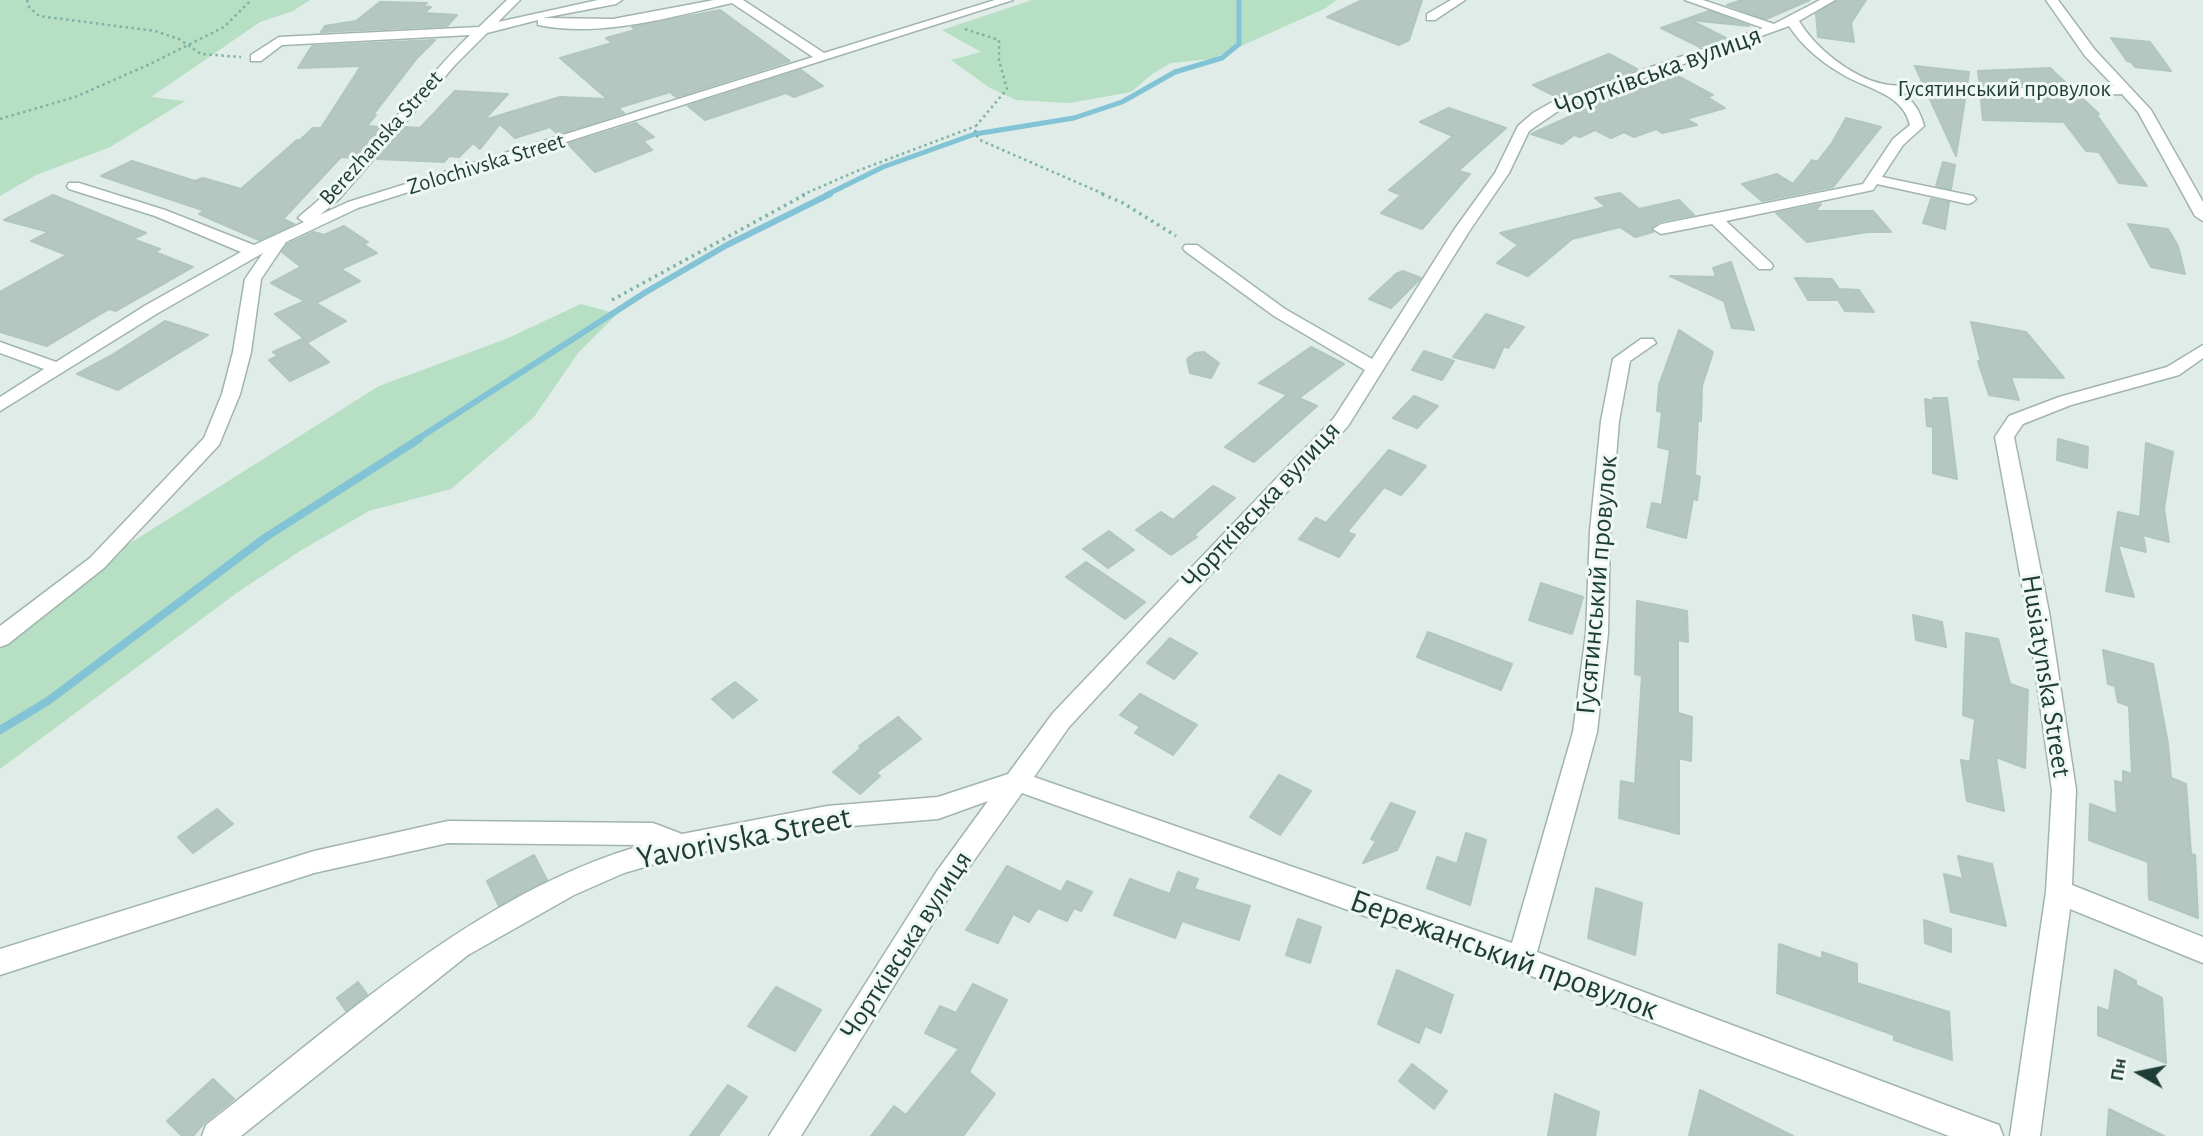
<!DOCTYPE html>
<html>
<head>
<meta charset="utf-8">
<style>
  body { margin:0 }
  #map { position:relative; width:2203px; height:1136px; overflow:hidden; background:#dfece7; font-family:"Alegreya Sans",sans-serif }
  canvas { display:block }
  .north { position:absolute; left:2105px; top:1038px; width:70px; height:70px; -webkit-text-stroke:5px #f0f8f5; paint-order:stroke; rotate:279deg; font-size:19px; font-weight:700; line-height:28px; text-align:center; color:#1f3d37 }
  .north::after { content:''; display:block; margin:auto; width:24px; height:32px; background:#1f3d37; clip-path:polygon(50% 0,100% 100%,50% 72%,0 100%) }
</style>
</head>
<body>
<div id="map">
<canvas width="2203" height="1136"></canvas>
<div class="north">Пн</div>
</div>
<script>
const context = document.querySelector('canvas').getContext('2d');
context.lineJoin = 'round';
function fill(path, color) {
  context.fillStyle = color;
  context.fill(path, 'evenodd');
}
function trace(path, color, width, dash) {
  context.strokeStyle = color;
  context.lineWidth = width;
  context.lineCap = dash ? 'butt' : 'round';
  context.setLineDash(dash || []);
  context.stroke(path);
}
function drawText(font, color, halo, rows, align = 'center') {
  context.font = font + ' "Alegreya Sans",sans-serif';
  context.lineWidth = 6;
  context.setLineDash([]);
  context.textBaseline = 'middle';
  context.strokeStyle = halo;
  context.fillStyle = color;
  for (const [text, x, y, turn = 0] of rows) {
    context.save();
    context.translate(x, y);
    context.rotate((+turn || 0) * Math.PI / 180);
    context.textAlign = isNaN(turn) ? turn : align;
    if (halo) context.strokeText(text, 0, 0);
    context.fillText(text, 0, 0);
    context.restore();
  }
}
fill(new Path2D(`
  M0,0H310L293,11L260,22L151,97L185,101L110,147L36,175L0,196Z
  M1032,0H1336L1326,8L1212,59L1171,63L1155,72L1131,92L1070,103L1016,100L990,88L951,60L981,52L942,30Z
  M581,304L617,314L578,353L534,417L451,489L369,511L300,551L238,592L0,769V641L116,552L379,386L506,339Z`), '#b6dfc4');
trace(new Path2D(`
  M826,195L883,167L975,134L1074,118L1122,102L1175,72L1222,58L1239,44V0`), '#82c3d6', 5);
trace(new Path2D(`
  M416,440L646,292L727,245L830,194`), '#82c3d6', 6);
trace(new Path2D(`
  M0,730L48,701L266,537L419,439`), '#82c3d6', 8);
const building = new Path2D(`
  M1362,0H1422L1409,40L1399,45L1327,17Z
  M1742,0H1810L1766,19L1727,5Z
  M1837,0H1866L1851,23L1854,42L1818,37L1816,14Z
  M380,2L427,3L422,6L431,7L424,13L457,15L447,26L321,32L325,26L356,21Z
  M720,10L790,61L676,97L670,92L618,108L560,58L612,43L606,38L635,30L632,27Z
  M1709,11L1749,26L1690,20L1726,38L1700,47L1661,28Z
  M2111,38L2150,42L2171,71L2135,67L2131,62L2127,61Z
  M435,40L417,58L373,115H376L367,126L384,127L365,149L357,158L341,157L283,219L294,224L259,240L199,214L205,211L101,176L132,161L195,181L203,178L241,189L297,140H300L313,128H321L361,66L298,68L312,46Z
  M1609,54L1637,69L1557,97L1533,85Z
  M1915,66L1969,72L1967,86L1923,84Z
  M2050,68L2068,85L1980,86L1978,71Z
  M801,70L823,86L794,97L786,93L705,120L688,106Z
  M1672,73L1713,95L1707,97L1725,108L1686,119L1697,125L1662,133L1656,129L1634,137L1624,132L1611,138L1595,130L1580,137L1574,135L1562,144L1531,134L1582,111L1573,106Z
  M455,91L508,94L484,120L560,97L607,99L624,113L558,134L550,127L515,138L500,124L480,149L473,143L459,157L449,156L444,162L377,159L405,127L420,128Z
  M1929,97L1965,99L1956,156Z
  M2082,98L2099,114H2096L2147,186L2119,183L2099,152L2086,151L2064,122L1983,120L1981,100Z
  M1449,108L1506,128L1458,171L1470,174L1422,229L1381,213L1401,195L1389,190L1453,136L1420,122Z
  M1846,118L1881,127L1833,187L1762,201L1742,184L1777,174L1793,184L1812,160L1817,162L1832,143Z
  M636,123L654,137L643,141L652,150L595,172L568,144Z
  M1943,162L1955,165L1951,189L1936,186Z
  M1620,193L1639,209L1679,200L1694,215L1660,221L1651,228L1653,232L1635,237L1620,227L1572,239L1528,276L1497,263L1518,245L1500,233L1606,207L1595,198Z
  M53,195L146,233L133,239L160,249L155,252L193,267L116,311L109,309L47,346L0,332V292L67,255L31,241L49,232L4,220Z
  M1931,199L1949,202L1945,229L1923,223Z
  M1821,204L1815,211H1873L1891,232H1867L1807,242L1776,213Z
  M2128,224L2168,229L2178,246L2185,274L2151,267Z
  M344,226L368,242L363,244L377,253L341,269L360,281L316,303L346,321L308,342L275,314L305,301L271,283L301,267L282,252L288,244L314,232L324,235Z
  M1731,262L1754,330L1732,328L1724,301L1670,276L1716,277L1713,268Z
  M1403,271L1421,278L1391,308L1369,299L1396,274Z
  M1795,278L1832,279L1839,289L1859,290L1874,312L1845,311L1838,300H1808Z
  M1486,314L1524,327L1508,348L1504,346L1494,368L1453,357Z
  M165,321L208,335L118,390L77,374L112,355Z
  M1971,322L2026,332L2064,378L2011,377L2019,400L1989,395L1978,361L1981,362Z
  M1679,330L1713,352L1702,386L1701,421L1698,420L1695,475L1700,477L1697,500L1693,499L1686,538L1647,527L1652,503L1662,505L1670,450L1658,447L1662,412L1657,411L1659,385Z
  M302,339L329,362L290,381L269,360L278,356L273,352Z
  M1311,347L1344,364L1299,398L1317,406L1254,462L1225,447L1287,395L1259,383Z
  M1424,351L1454,361L1442,380L1412,370Z
  M1204,352L1219,363L1211,378L1190,373L1187,359L1195,353Z
  M1414,396L1438,406L1417,428L1393,418Z
  M1933,398H1947L1957,479L1933,473V427L1927,426L1925,399L1933,401Z
  M2058,439L2088,447L2087,468L2057,460Z
  M2146,443L2173,452L2164,509L2169,542L2143,535L2146,552L2118,545L2134,597L2106,591L2118,512L2140,517Z
  M1389,450L1426,466L1401,495L1384,487L1347,532L1355,535L1339,557L1299,539L1316,518L1326,523Z
  M1213,486L1235,498L1194,535L1197,537L1171,555L1136,530L1161,512L1173,520Z
  M1109,531L1134,550L1108,568L1083,549Z
  M1086,562L1145,602L1125,619L1066,577Z
  M1541,583L1583,597L1572,634L1529,620Z
  M1637,601L1687,611L1688,642L1678,640V713L1692,717L1691,761L1679,758V834L1619,818L1621,781L1635,784L1642,676L1635,674Z
  M1913,615L1942,622L1946,647L1916,640Z
  M1428,632L1512,664L1501,690L1417,657Z
  M1966,633L1998,639L2010,684L2028,690L2025,768L1996,757L2004,811L1967,801L1961,760L1970,762L1975,719L1963,715Z
  M1170,638L1197,653L1174,679L1147,663Z
  M2103,650L2153,664L2168,744L2171,778L2186,784L2191,854L2195,855L2198,918L2149,899L2148,862L2089,840L2090,804L2117,814L2115,781L2123,783V771L2132,774L2129,706L2118,702L2115,686L2108,684Z
  M735,682L757,700L733,718L712,699Z
  M1140,694L1197,725L1173,755L1135,733L1140,727L1120,715Z
  M898,717L921,739L876,773L880,776L860,794L833,772L861,748L859,746Z
  M1279,775L1311,791L1280,835L1250,817Z
  M1391,803L1415,812L1397,850L1363,863L1376,841L1371,839Z
  M217,809L233,824L193,853L178,837Z
  M1466,833L1486,840L1470,905L1427,888L1437,857L1457,864Z
  M534,855L547,880L499,906L487,881Z
  M1958,856L1992,864L2006,926L1951,912L1944,874L1963,879Z
  M1007,866L1061,892L1067,881L1092,892L1081,911L1074,908L1067,921L1038,908L1029,922L1013,914L998,943L966,930Z
  M1178,872L1198,879L1194,889L1250,906L1239,940L1182,921L1175,938L1114,915L1130,879L1170,894Z
  M1596,888L1642,903L1635,955L1588,938Z
  M1298,919L1321,927L1310,963L1286,955Z
  M1924,920L1951,929V952L1925,943Z
  M1779,944L1822,959V952L1857,964V983L1949,1012L1952,1060L1894,1040V1035L1777,993Z
  M1397,970L1453,995L1441,1033L1425,1026L1419,1043L1378,1024Z
  M2115,970L2136,981V985L2162,998L2166,1063L2098,1035V1007L2109,1011Z
  M358,982L367,994L346,1011L337,998Z
  M973,984L1007,1000L969,1072L995,1094L963,1136H871L894,1106L906,1115L959,1049L925,1033L940,1006L956,1013Z
  M776,987L821,1010L795,1051L748,1026Z
  M1412,1064L1447,1091L1434,1109L1399,1081Z
  M213,1079L234,1099L204,1123L193,1136H182L167,1121Z
  M728,1085L747,1097L718,1136H690Z
  M1700,1090L1793,1136H1689Z
  M1555,1094L1599,1112L1595,1136H1548Z
  M2109,1109L2164,1136H2107Z`);
fill(building, '#b4c7c0');
trace(building, '#b1c6bf', 2);
const minor = new Path2D(`
  M507,0H520L498,22L598,0H622L616,4L543,18L613,19L714,0H743L824,53L995,0H1013L358,208L286,242L261,279L251,352L240,394L219,445L104,568L8,644L0,647V626L90,558L204,438L222,394L233,352L245,279L263,253L158,313L0,411V397L44,369L0,353V342L56,362L146,305L241,252L155,216L69,189L67,186L69,183H79L165,210L254,245L304,222L298,218L301,215C365,164 411,92 470,35L282,45L261,61H251V55L279,37L479,27ZM732,3L813,57L348,202L320,215L340,198L455,65L487,33L538,20V25C600,38 671,17 732,3Z
  M1451,0H1465L1435,20H1427V14Z
  M1685,0H1703L1774,24L1820,0H1835L1799,21C1815,48 1851,77 1883,84C1898,87 1916,86 1931,87C1993,90 2053,88 2114,86L2085,56L2046,0H2058L2095,50L2151,110L2203,202V221L2195,216L2138,112L2122,94L1992,98L1901,93C1914,101 1920,111 1924,126L1903,145L1882,177L1973,196L1976,199L1973,202L1968,204L1877,184L1873,190L1868,191L1726,221L1771,263L1773,266L1771,269H1759L1712,224L1661,234L1653,229L1661,224L1863,184L1893,139L1910,125C1903,93 1866,89 1842,74C1821,62 1802,46 1789,26L1564,107L1529,131L1509,173L1470,230L1348,426L1069,727L1034,777L1512,943L1573,732L1586,633L1590,531L1601,421L1613,359L1641,339H1653L1656,343L1630,361L1619,421L1610,531L1608,633L1597,732L1537,952L1988,1121L1999,1125L2003,1136H1949L1521,972L1022,793L955,887L801,1136H769L937,871L988,801L938,819L827,828L682,856L624,873L574,895L468,955L241,1136H202L206,1125C339,1022 478,892 643,845L448,843L314,873L0,975V949L314,851L448,821L653,823L682,834L827,806L938,797L1008,774L1053,713L1334,418L1365,370L1274,316L1185,251L1183,248L1185,245H1197L1285,309L1372,359L1454,230L1495,173L1518,126L1533,113L1554,101L1763,28Z
  M2203,345V358L2179,375L2071,405L2023,424L2014,437L2049,612L2076,790L2072,885L2203,937V963L2070,909L2040,1136H2010L2046,892L2052,790L2027,612L1995,437L2009,416L2059,397L2167,367Z`);
trace(minor, '#a2b4af', 3);
trace(new Path2D(`
  M27,0L29,7L39,16L155,31L179,39L201,54L241,57
  M965,29L999,40V60L1007,89L976,126L975,134L982,141L1106,195
  M0,119L75,97L148,65L224,27L251,0
  M802,195L857,171L976,126`), '#7db2a5', 2.5, [2.5, 3.5]);
trace(new Path2D(`
  M1102,194L1123,203L1176,236
  M612,300L806,194`), '#7db2a5', 3.5, [2.5, 4.5]);
fill(minor, '#fff');
drawText('23px', '#1f3d37', '#f0f8f5', [
  ["Гусятинський провулок",2004,89],
  ["Berezhanska Street",381,138,-48],
  ["Zolochivska Street",486,164,-17]
]);
drawText('28px', '#1f3d37', '#f0f8f5', [
  ["Чортківська вулиця",1658,71,-20],
  ["Чортківська вулиця",1261,505,-47],
  ["Гусятинський провулок",1597,585,-85],
  ["Husiatynska Street",2046,676,81],
  ["Чортківська вулиця",906,945,-57]
]);
drawText('33px', '#1f3d37', '#f0f8f5', [
  ["Yavorivska Street",744,838,-11],
  ["Бережанський провулок",1504,955,20]
]);
</script>
</body>
</html>
